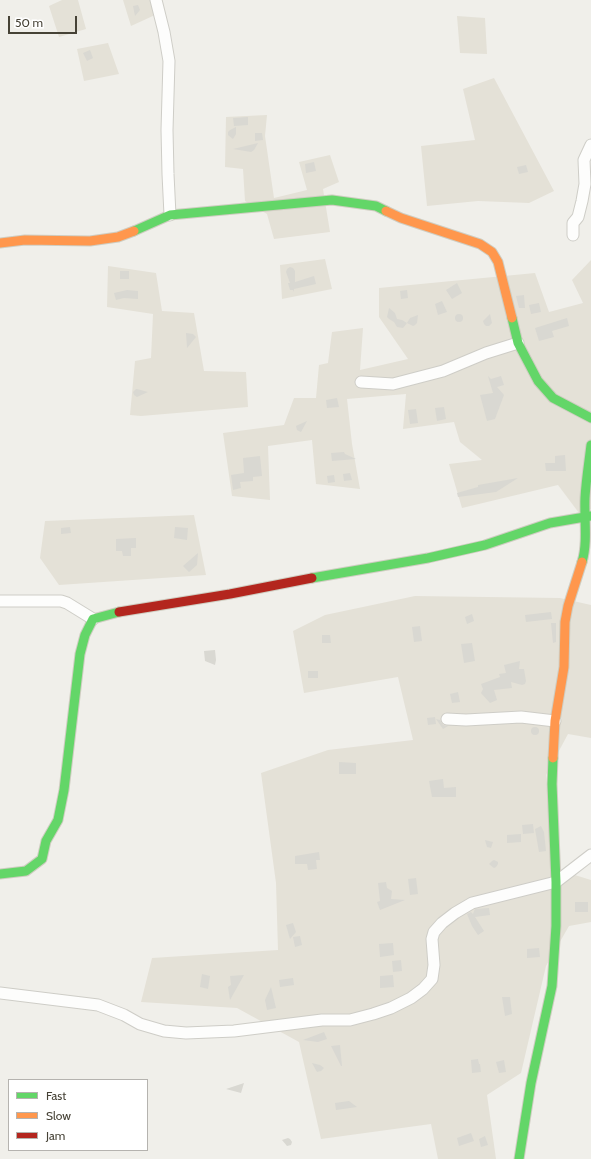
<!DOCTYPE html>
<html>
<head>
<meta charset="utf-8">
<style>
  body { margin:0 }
  #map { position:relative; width:591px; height:1159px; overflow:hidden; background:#f0efea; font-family:Cabin,sans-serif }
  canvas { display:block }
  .legend { position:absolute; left:8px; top:1079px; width:140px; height:72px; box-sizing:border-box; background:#fff; border:1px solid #b5b3af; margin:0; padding:5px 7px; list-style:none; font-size:12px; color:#464236 }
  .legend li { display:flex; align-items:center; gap:8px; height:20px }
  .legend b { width:20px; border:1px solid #b5b3af }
  .scale { position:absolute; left:8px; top:16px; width:69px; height:18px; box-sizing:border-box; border:2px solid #464236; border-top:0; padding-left:5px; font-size:12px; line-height:14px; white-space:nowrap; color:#464236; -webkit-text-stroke:3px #fff; paint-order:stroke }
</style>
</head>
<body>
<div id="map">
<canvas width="591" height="1159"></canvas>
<ul class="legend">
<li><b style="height:5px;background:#63d668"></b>Fast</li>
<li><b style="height:5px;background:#ff974d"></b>Slow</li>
<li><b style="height:5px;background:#b3261e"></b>Jam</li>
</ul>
<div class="scale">50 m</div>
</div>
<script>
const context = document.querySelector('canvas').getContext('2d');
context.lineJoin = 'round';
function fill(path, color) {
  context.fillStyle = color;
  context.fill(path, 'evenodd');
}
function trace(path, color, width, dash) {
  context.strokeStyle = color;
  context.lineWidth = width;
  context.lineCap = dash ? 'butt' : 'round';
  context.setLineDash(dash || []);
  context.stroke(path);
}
fill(new Path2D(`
  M62,0H78L86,29L59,37L49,6Z
  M123,0H151L155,15L131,26Z
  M457,16L485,18L487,54L460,53Z
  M108,43L119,74L84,81L77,49Z
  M494,78L554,191L529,203L478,201L427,206L421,146L475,140L463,89Z
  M267,115L265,136L274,198L307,190L299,162L330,155L339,182L323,189L330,232L274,239L267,214L245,201L243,169L225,167L226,117Z
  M325,259L332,289L282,299L280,265Z
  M591,260V509L579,513L558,485L462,508L449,464L482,460L460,442L454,422L403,429L406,394L347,399L352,444L360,489L316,484L312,440L268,446L270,500L232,496L223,433L284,425L294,398H316L319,365L328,363L332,332L363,328L360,370L408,359L379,317V288L535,273L549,312L583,303L572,280Z
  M108,266L156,273L162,311L194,313L204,371L246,372L248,407L141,416L130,415L135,361L151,358L153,314L107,307Z
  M194,515L206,575L59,585L40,558L45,521Z
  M415,596L560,598L591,605V738L568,734L546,775L552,868L591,880V922L569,926L546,966L521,1073L487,1095L496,1159H438L431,1124L321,1139L299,1042L237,1008L141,1002L152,958L278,950L276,883L261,773L328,750L413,740L398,677L304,693L293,631L325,615Z`), '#e4e1d7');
fill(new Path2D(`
  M138,5L140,10L135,16L133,6Z
  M90,50L93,58L87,61L83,53Z
  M248,117V125L234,126L233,118Z
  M236,127V134L233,139L228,135V132L230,130Z
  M255,133H262L263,140L255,141Z
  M258,143L254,150L251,152L233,149Z
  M314,162L316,171L306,173L305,164Z
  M526,165L528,172L519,174L517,167Z
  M290,267L293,268L295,271V282L314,276L316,284L294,289V292L293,290H290L288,283H290L286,272L287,269Z
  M120,271H129V279H120Z
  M457,283L462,293L452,299L446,290Z
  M127,290L138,291V299L124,298L116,300L114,293Z
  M407,290L408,298L401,299L400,291Z
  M524,295L525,308H519L516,296Z
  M442,301L447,312L438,315L435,304Z
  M539,303L541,312L531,314L529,305Z
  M389,308L395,313L397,319L402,320L407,323L403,328L397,327L394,322L389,319L387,317Z
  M455 318a4 4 0 1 1 8 0a4 4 0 1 1-8 0Z
  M490,314L492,323L489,326H486L484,324L483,321Z
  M418,315L417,323L415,325L413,326L407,323L410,318Z
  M567,318L569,326L552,331L554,337L539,341L535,328Z
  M186,333L193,334L196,337L187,348Z
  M488,376L491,379L501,376L504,385L497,387L504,395L495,419L487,421L480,395L493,393Z
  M136,389H137L148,392L137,397L134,395L133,392Z
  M337,398L339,407L327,408L326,400Z
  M444,407L446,419L437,421L435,408Z
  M416,409L418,423L410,424L408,410Z
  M307,421L301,432L297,430L296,426L298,425Z
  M344,452L345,454L356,459L332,461L331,453Z
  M565,455L566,471H546L545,463H555V456Z
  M260,456L262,476L253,477V481L240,482L241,488L233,490L231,475L244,473L243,458Z
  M350,473L352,480L344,481L343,474Z
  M334,475L335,482L328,483L327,476Z
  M518,478L496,492L458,497L457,493L478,487V485Z
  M70,527L71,533L61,534V528Z
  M175,527L188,528L187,540L174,538Z
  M136,538V548H131V556H123L122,551H116V539Z
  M198,553L197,565L189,572L183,566Z
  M551,612L552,619L526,622L525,615Z
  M472,614L474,621L467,624L465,617Z
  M551,623H556V642L553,643Z
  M420,626L422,641L414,642L412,627Z
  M322,635H330L331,643H322Z
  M472,643L475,661L464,663L461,644Z
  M215,650L216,660L215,665L205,661L204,651Z
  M520,661L519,669H524L526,681L525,684L522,685L511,682L512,688L494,690L497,700L490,703L481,693L483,689L481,684L500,677L499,674L506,673L504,665Z
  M308,671H318V678H308Z
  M458,692L460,702L452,703L450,694Z
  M435,717L436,724L428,725L427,718Z
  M436,719L440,720L443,725L448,726L443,729Z
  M531 731a4 4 0 1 1 8 0a4 4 0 1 1-8 0Z
  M339,762L356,763V774H339Z
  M443,779L444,788L456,787V797H432L429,781Z
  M533,824L534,833L523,834L522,825Z
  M541,826L544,832L546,851L539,852L535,829Z
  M521,834V842L507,843V835Z
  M485,840L493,842L491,848L487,847Z
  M319,852L320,860H316L317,869L308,870L307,864H295V856Z
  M494,860L498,862V864L496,867L494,868L489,864L492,861Z
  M416,878L418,894L410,895L408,879Z
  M386,882L387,888L392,891L391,899L405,900L380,910L377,902L380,901L378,883Z
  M575,902H588V912H575Z
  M489,908L490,915L475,917L484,931L478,935L472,926L467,914L471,912L473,914L474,911L475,909Z
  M293,923L296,932L290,939L286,925Z
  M300,936L302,945L295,947L293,937Z
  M393,943L394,955L380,957L379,944Z
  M539,948L540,957L527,958V949Z
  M401,960L402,971L393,972L392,961Z
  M202,974L210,976L208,989L200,987Z
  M244,975L230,1000L228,987L231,985L230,976Z
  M393,975L394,987L380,988V976Z
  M293,978L294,985L280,987L279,980Z
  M271,987L276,1008L267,1010L265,1000Z
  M502,997H510L512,1014L505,1016Z
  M324,1032L327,1039L318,1042L303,1040Z
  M340,1045L342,1066H341L331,1046Z
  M478,1059L479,1064H480L481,1072L472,1073L471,1060Z
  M504,1060L506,1072L499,1073L496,1062Z
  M312,1063L320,1065L324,1068L321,1071L317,1072Z
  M244,1083L241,1093L226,1089Z
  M349,1101L357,1107L336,1110L335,1103Z
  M471,1133L474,1141L459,1146L457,1138Z
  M485,1136L488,1145L481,1147L479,1139Z
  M288,1138L290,1139L292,1142L291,1145L287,1146L282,1140Z`), '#d9d8d2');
const street = new Path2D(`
  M156,0L164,32L169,61L167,130L168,174L170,215
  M573,235V223L578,217L582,201L585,184L584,160L591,145
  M361,382L393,384L443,371L486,353L518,343
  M0,601H61L67,603L93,619
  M447,719L466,720L521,717L555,721
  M0,993L98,1005L124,1015L140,1024L164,1031L186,1033L234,1031L322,1020H350L373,1014L391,1008L411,998L423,989L432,979L434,965L432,939L434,932L442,923L455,913L472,903L556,882L591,855`);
const fast = new Path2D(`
  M134,231L170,215L332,200L376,206L386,211
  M512,318L518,343L538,381L553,398L591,418
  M582,562C588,542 584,519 585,498C586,480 589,462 591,445
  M312,578L428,558L485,545L550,523L591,516
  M0,874L26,871L42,859L46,841L58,820L64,790L80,654L85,635L93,619L119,612
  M519,1159L531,1083L552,986L556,926V882L552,784L553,758`);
const slow = new Path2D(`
  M386,211L401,218L480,244L492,252L498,262L512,318
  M0,243L25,240L90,241L118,237L134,231
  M553,758L555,721L564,667L565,622L568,606L582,562`);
const jam = new Path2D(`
  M119,612L230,594L312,578`);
trace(street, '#cecdc7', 13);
trace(fast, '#cfcdc1', 11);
trace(slow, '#cfcdc1', 11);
trace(jam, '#cfcdc1', 11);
trace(street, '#fdfdfc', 11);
trace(fast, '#63d668', 9);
trace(slow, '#ff974d', 9);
trace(jam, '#b3261e', 9);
</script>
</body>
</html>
